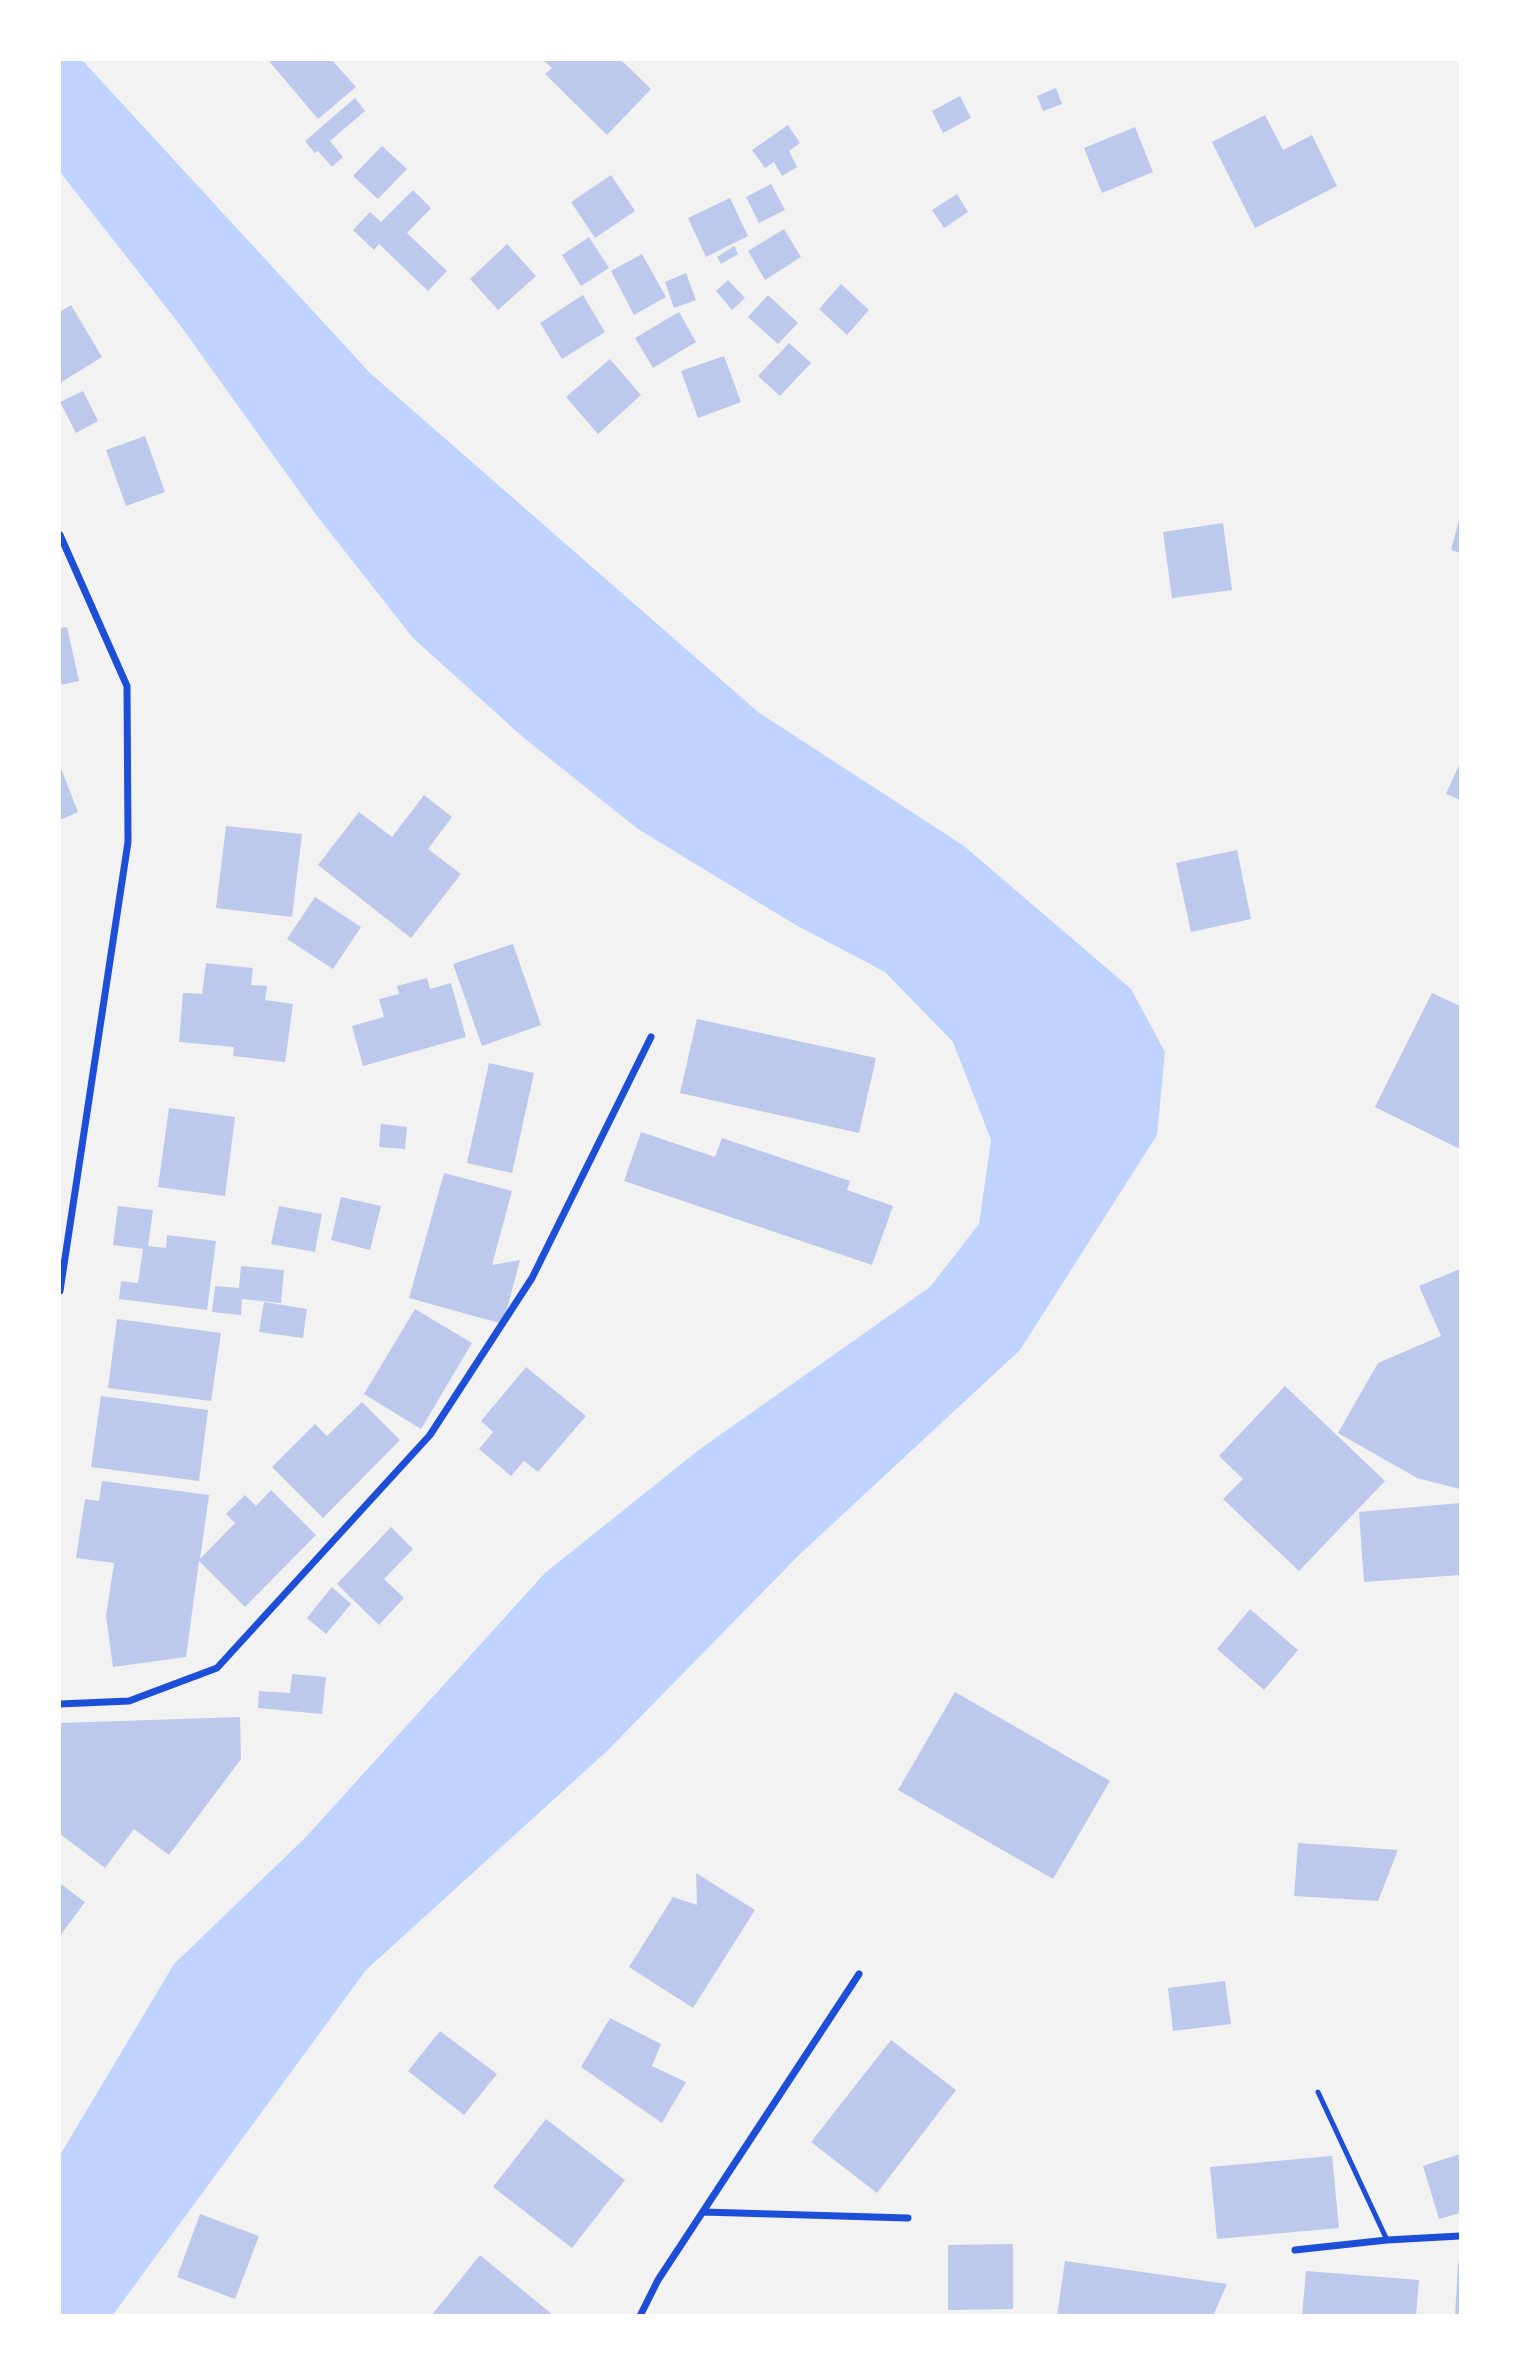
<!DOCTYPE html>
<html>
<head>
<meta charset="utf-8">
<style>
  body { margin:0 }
  #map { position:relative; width:1520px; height:2375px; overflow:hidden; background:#f2f2f2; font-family:"IBM Plex Sans",sans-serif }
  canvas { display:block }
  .frame { position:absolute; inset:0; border:61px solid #fff; pointer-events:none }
</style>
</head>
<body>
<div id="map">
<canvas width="1520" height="2375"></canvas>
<div class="frame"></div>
</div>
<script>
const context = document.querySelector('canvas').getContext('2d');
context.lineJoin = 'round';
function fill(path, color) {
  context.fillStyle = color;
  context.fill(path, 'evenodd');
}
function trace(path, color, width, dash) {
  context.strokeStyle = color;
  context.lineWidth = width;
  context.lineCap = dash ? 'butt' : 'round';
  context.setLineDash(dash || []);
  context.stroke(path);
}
fill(new Path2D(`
  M60,60H82L370,373L758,712L964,846L1131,989L1165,1052L1157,1135L1020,1350L799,1555L607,1751L366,1970L112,2316L60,2315V2155L174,1964L305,1838L545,1573L700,1449L930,1287L979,1224L991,1140L953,1042L885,972L794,924L638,829L524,738L413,638L314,512L180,325L60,172Z`), '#bfd3fe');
fill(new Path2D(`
  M268,60H332L356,87L318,119Z
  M543,60H621L651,89L607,135L545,74L552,68Z
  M1056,88L1062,104L1043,111L1037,96Z
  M960,96L971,118L943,133L932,111Z
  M355,98L365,111L330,141L343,157L332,167L318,151L315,153L305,141Z
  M1265,115L1283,150L1312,135L1337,186L1255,228L1212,142Z
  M788,125L800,143L789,151L797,167L782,176L774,162L765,168L752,150Z
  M1135,127L1153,172L1102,193L1084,148Z
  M382,146L407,169L378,199L353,176Z
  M611,175L635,211L595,238L571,202Z
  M771,184L785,210L759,223L746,197Z
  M413,190L431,208L407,233L447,271L428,291L379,244L374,250L353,230L370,212L381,222Z
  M957,194L968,212L944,228L932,210Z
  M730,198L748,236L706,257L688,218Z
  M784,229L801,257L765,280L748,251Z
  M589,237L609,268L581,286L562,255Z
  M507,244L536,276L498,310L470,279Z
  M734,246L738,254L721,264L717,257Z
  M642,254L666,297L634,315L611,271Z
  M686,273L696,300L674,308L665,282Z
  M728,280L745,298L732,310L716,291Z
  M841,284L869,310L847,335L819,309Z
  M583,295L605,332L562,359L540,323Z
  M768,295L798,323L778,344L748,317Z
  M71,305L102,357L60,383V312Z
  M679,312L696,342L653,368L635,338Z
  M789,343L811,363L780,396L758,376Z
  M724,356L741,402L698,418L681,371Z
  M610,359L641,395L598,434L566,397Z
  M83,391L98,421L76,433L60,402Z
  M145,436L165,492L126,506L106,450Z
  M1460,516V553L1451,550Z
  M1223,523L1232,590L1172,598L1163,532Z
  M67,627L79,681L60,685V628Z
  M1460,763V800L1446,794Z
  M60,766L78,812L60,820Z
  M424,795L452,817L428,849L461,874L411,938L318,865L359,812L392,837Z
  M226,826L302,834L292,917L216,908Z
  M1237,850L1251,919L1191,932L1176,863Z
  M315,897L361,927L333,969L287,939Z
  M513,944L541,1025L482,1046L453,964Z
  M206,963L253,968L251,985L267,986L265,1000L293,1004L285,1062L233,1056L234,1047L179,1042L183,993L202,994Z
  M427,978L430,989L451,983L466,1037L363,1066L352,1026L384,1017L379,999L399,994L397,986Z
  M1432,993L1460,1006V1149L1375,1107Z
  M697,1019L876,1058L859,1133L680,1093Z
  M489,1063L534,1073L512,1173L467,1163Z
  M169,1108L235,1117L225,1196L158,1187Z
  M381,1124L407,1127L405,1149L379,1147Z
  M641,1132L715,1157L722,1138L850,1181L847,1190L893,1206L872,1265L624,1181Z
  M444,1173L512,1191L492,1265L520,1260L503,1324L409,1298Z
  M341,1197L381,1206L370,1250L331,1240Z
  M118,1206L153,1210L148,1246L166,1248L167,1235L216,1241L207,1310L119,1299L121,1281L138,1283L143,1249L113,1245Z
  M279,1206L322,1214L315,1252L271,1244Z
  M241,1266L284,1270L281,1303L242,1299L241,1315L212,1312L215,1286L239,1288Z
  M1460,1269V1489L1417,1478L1338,1433L1378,1363L1441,1336L1419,1286Z
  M264,1302L307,1309L303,1338L259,1332Z
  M415,1309L472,1343L421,1429L364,1394Z
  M117,1319L221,1333L211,1401L108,1388Z
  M526,1367L586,1416L538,1472L524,1461L511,1476L479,1449L493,1432L481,1421Z
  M1285,1386L1385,1481L1299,1571L1223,1499L1243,1479L1219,1456Z
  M101,1396L208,1410L199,1481L91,1467Z
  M362,1402L400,1440L323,1518L272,1467L315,1424L327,1436Z
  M102,1481L209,1495L200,1559L235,1523L226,1514L245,1495L256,1506L271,1490L316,1535L245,1607L199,1561L186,1657L113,1667L106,1616L114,1563L76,1558L85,1499L99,1501Z
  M1460,1503V1575L1364,1582L1359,1512Z
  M391,1527L413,1549L384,1579L404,1598L379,1625L337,1584Z
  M332,1587L351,1604L326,1634L307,1618Z
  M1250,1609L1298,1650L1264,1690L1217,1649Z
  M292,1674L326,1677L322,1714L258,1708L259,1691L290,1693Z
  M955,1692L1110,1781L1053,1879L898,1790Z
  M240,1717L241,1759L169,1855L134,1829L105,1868L60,1834V1723Z
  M1298,1843L1398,1850L1378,1901L1294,1896Z
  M696,1873L755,1910L693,2008L629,1967L673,1897L697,1905Z
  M61,1884L85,1902L60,1936V1887Z
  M1225,1981L1231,2024L1173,2031L1168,1988Z
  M610,2018L661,2044L652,2066L686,2082L662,2123L581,2067Z
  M440,2031L497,2074L464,2115L408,2071Z
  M891,2040L956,2090L877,2193L811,2142Z
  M546,2119L625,2180L572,2248L493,2187Z
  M1460,2154V2213L1439,2219L1423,2166Z
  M1332,2156L1339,2228L1217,2239L1210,2167Z
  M200,2214L259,2236L235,2299L177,2277Z
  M1013,2244V2309L948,2310V2245Z
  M480,2255L554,2316H431Z
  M1065,2261L1227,2284L1213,2316H1057Z
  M1458,2263H1460V2316H1455Z
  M1306,2271L1419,2280L1416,2316H1302Z`), '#bdc9ec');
trace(new Path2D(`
  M1318,2092L1387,2240`), '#1d4ed8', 5);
trace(new Path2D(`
  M60,535L127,686L128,842L60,1291
  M60,1704L129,1701L217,1668L430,1435L532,1278L651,1037
  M703,2212L908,2218
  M1295,2250L1387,2240L1460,2236
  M640,2316L658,2280L859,1974`), '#1d4ed8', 7);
</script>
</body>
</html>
